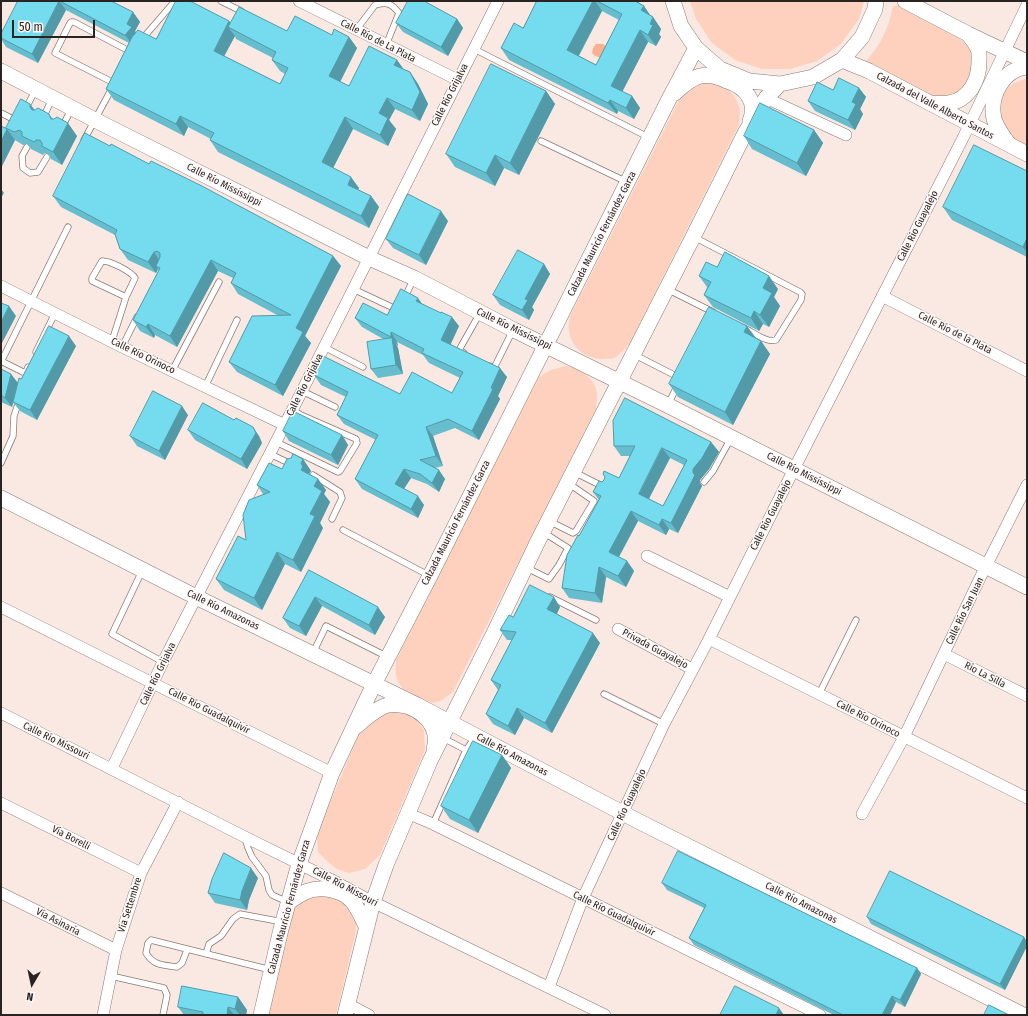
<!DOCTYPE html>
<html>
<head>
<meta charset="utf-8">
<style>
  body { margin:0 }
  #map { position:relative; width:1028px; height:1016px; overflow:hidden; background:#f9e9e2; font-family:"Fira Sans Condensed",sans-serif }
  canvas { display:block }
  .frame { position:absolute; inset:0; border:2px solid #292321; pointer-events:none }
  .north { position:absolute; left:12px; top:964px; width:40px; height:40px; -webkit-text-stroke:3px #fff8f6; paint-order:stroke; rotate:189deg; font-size:11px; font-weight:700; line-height:16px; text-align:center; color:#292321 }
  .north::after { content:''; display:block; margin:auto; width:14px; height:18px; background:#292321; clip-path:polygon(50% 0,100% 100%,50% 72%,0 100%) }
  .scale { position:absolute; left:12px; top:20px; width:83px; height:18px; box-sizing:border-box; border:2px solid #292321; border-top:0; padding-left:5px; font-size:12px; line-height:14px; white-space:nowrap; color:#292321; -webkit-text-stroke:3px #fff8f6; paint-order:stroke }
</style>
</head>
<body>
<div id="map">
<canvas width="1028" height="1016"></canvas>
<div class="frame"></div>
<div class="north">N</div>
<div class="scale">50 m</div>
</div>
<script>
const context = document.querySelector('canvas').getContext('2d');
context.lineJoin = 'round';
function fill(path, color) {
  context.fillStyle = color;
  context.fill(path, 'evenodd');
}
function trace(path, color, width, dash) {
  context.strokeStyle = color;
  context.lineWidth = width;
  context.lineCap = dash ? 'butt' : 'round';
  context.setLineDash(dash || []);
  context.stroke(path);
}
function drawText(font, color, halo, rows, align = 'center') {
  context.font = font + ' "Fira Sans Condensed",sans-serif';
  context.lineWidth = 3;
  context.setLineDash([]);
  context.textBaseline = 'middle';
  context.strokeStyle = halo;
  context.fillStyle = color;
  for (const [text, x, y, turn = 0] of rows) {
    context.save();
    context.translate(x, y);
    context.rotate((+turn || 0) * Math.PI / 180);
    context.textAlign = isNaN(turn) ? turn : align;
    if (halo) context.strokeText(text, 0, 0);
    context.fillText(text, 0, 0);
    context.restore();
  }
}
fill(new Path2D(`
  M690,1H864L859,19L841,44L817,61L790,69H762L735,60L712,43L696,19Z
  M899,5L959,38L969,47L976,59L969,91L934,99L869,64L866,61C882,43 888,29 893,6Z
  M1027,79V146L1010,137L997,110C1003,92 1007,83 1027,79Z
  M700,83H716L729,90L735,97L740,109L739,125L630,343C625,348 621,355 614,358C611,359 608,358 605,359C588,360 572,349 569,332C568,327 569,321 570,316L680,98L689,88Z
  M565,366C580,369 594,376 597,393C598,398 596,404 596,409L453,692C449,694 445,699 440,701C423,708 400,692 396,676C395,671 396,665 396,660L539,377L551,370Z
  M386,708L403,711L417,720L424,730L425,750L380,855L365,869L349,873L337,869L329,863L318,852L317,833L364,722Z
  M337,894L356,915V931L336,1015H268L294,908L306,895Z`), '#fed1be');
fill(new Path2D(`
  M596,44H603L609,48L602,58L595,56L592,53L593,48Z`), '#fcb090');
const lane = new Path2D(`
  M221,1L241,11
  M356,30L375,5C388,2 391,3 399,13L386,45
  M143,38L175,1
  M474,49L648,137
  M114,83L55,53L69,25L71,22H74L131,52
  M25,110L36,89
  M1,113L17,121
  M43,118L52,99
  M62,127L72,108
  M84,140L112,88
  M541,141L627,182
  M27,147L22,156L23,168L30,173L38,172L47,157
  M694,237L800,292L802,294L801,300L776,340C766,343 753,332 744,328
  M353,289L398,310
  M667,289L713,312
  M404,299L414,278
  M112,341L126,297L135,278C132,272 109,260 102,261L92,278V281L126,297
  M122,347L137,317
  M324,347L363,367
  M36,352L55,313
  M464,353L459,350L480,313
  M635,355L680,378
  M490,366L493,367L495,366L513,330
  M28,367L26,372H23L3,362L2,360L68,227
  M172,371L219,282
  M205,387L237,320
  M302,391L335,407
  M668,405L677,386
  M276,442L338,472L340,471L357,443L356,439L301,415L293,410
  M270,454L291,464
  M1,463L13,436L14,416L19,401
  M574,472L604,487
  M313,475L340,492L342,498L332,519
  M704,482L713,471L731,438
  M549,521L573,533L576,531L594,501L568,483
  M343,530L430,576
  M527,568L549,579L559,565L568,548L543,532
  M142,571L112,634L163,662
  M550,597L596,620
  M313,653L326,626L388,657
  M604,694L664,724
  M819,694L856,620
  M443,738L466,750
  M433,824L466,750L476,736
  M245,838L248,848L252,857L266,876L269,890L272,895L288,902
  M187,950L182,963L177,967C163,965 154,966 146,953L148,943L151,940L271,970
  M206,954L209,944L221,936L233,919L240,914L283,922
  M111,976L164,988L167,995L163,1015`);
const street = new Path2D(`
  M299,1L458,80
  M766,98L846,135
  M1,286L122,347L285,425
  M882,296L1027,371
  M647,556L730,597
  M1,607L332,773
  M618,629L692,669
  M709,639L1027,798
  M944,654L1027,696
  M1,713L245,837L336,882L373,902L605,1015
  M112,768L163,662L302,391L498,1
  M1,803L141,873
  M407,813L433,824L820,1015
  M862,814L904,737L980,578L1027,485
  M1,893L116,950
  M549,987L583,898L664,724L709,639L794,469L963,138L1027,5
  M348,1004L369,1015
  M103,1015L116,950L141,873L178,802`);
const secondary = new Path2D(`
  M673,1L681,26L696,48L720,69L749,81L780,84L813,77L842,60L862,37L875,9L876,1
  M905,1L968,34L1027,62
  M842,60L869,71L1027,154
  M1,71L95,120L369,258L414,278L514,330L667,405L1027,587
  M675,93C682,86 690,79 700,76C710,74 718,77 727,81C745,87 758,101 750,121
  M931,103C936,103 943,104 949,103C969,100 979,80 979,62C979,57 980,51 977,47C975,42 971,38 968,34
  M1008,143C1002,135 997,128 994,119C989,96 1003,69 1027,67
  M1,498L196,597L417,705L636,820L1023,1015
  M354,728C364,720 376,708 388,705C413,701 442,722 434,749
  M289,902C295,898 301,893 308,891C322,886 342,890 352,901C358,908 362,918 366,926
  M261,1015L281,929L299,864L332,773L374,684L430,576L668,101L696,48
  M345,1015L373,902L386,865L430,761L494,633L537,543L693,237L745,133L766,98L780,84`);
trace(lane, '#8a7b76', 7);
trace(street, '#8a7b76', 12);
trace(secondary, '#8a7b76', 16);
trace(lane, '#fff', 5.5);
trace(street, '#fff', 11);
trace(secondary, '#fff', 15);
fill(new Path2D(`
  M18,1H111L133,12L140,22L135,31L136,33L156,39L229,21L231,23L287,31L332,35L349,37L357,48L340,82L349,86L397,60L403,69L410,72L418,84L428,104L420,121L395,109L389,120L396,129L388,146L353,129L333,168L359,188L358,190L371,196L379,207L369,228L218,152L210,140L211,139L188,127L184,136L114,100L106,89L129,43L66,10L38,63L6,47L1,39V38ZM235,36L236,39L273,58L272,60L280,71L285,74L280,84L224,56Z
  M537,1H640L639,3L644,6L650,15L653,17L661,29L659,34L661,37L656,46L648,42L622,92L632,96L640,108L634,119L618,111L617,114L509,60L501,48L523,28ZM602,11L619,20L596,65L579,56Z
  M457,19L463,28L448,56L403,32L396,23Z
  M859,88L866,97L860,109L863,114L855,130L815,111L808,101L833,90Z
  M546,91L555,104L519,175L504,168L495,186L455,167L446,154Z
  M30,104L35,110L49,114L53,119L77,136L62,165L51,159L47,153H45L43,155L31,149L27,144L23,145L15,140L1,168V126L7,129L6,128Z
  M814,130L823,143L806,176L752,149L744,136Z
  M110,146L149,164L333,256L341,266L305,336L311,343L283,396L237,372L229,362L279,316L238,294L231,283L233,278L218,271L177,347L155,335L154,338L140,331L133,320L159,271L158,269L156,273L128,260L120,249L115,235L61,207L53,196Z
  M1027,171V257L952,220L943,207Z
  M448,221L426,265L393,248L386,239Z
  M544,264L550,274L532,307L534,310L529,320L500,305L493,295Z
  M717,267L778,289L774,297L780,306L769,327L763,324L759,331L713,307L704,295L707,287L699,276Z
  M422,304L459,326L450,345L507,377L498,396L500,399L479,440L455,428L433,436L443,466L435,468L445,479L439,492L427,484L411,478L404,489L424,505L418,518L362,489L355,479L376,440L344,424L337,415L346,397L321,385L314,375L400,394L452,393L460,378L429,363L423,355L397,342L398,346H397L398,348L403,374L378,378L371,369L385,340L362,327L355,318L387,315Z
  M761,341L770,354L733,425L678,397L669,384Z
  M76,346L37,420L20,411L13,402L12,407L1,402V369L18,383L21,379Z
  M188,415L165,460L137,446L130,436Z
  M188,430L259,436L262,443L247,469L195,440Z
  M283,431L342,435L348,445L338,465L289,441Z
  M711,442L719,452L709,469L700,480V483L702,486L678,533L669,529L666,535L638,521L619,557L627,561L634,571L626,587L606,577L602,603L569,598L562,588L579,536L599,500L593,492L602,482L604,480L619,478L630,456H621L614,446ZM670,458L684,465L663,506L649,499Z
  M303,459L311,471L309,474L318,479L326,490L324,494L330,502L320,523L323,528L301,572L285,564L262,610L224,590L216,579L246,540L263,494L257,485L282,469Z
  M309,570L385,617L375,635L322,606L306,636L290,628L283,618Z
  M560,607L557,614L600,643L552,733L524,718L515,735L493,724L486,714L498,690L491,680L512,640H507L500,630L513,617Z
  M502,755L511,768L478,833L450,819L441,806Z
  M258,878L249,900L247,910L215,903L208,893Z
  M662,883L917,968L921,974L905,1007L896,1002L890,1015H834L694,945L689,938L704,908L667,890Z
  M867,917L1024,937L1027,942V946L1005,990L871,924Z
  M238,997L247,1010L246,1015H184L178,1007Z`), '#65bdce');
fill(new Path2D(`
  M59,1L66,10L38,63L32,54Z
  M593,1H595L602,11L575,62L567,50Z
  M644,6L652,18L641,10Z
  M133,12L140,22L135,31L139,37L132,44L125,35L127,24Z
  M653,17L661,29L659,34L661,37L656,46L648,35L650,24Z
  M457,19L463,28L448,56L441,47Z
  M229,21L237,32L228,27L235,36L221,62L214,51Z
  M640,30L648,42L619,98L611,86Z
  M349,37L357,48L337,88L329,76Z
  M397,60L405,71L394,65Z
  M410,72L418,84L428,104L420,121L412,110Z
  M859,88L866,97L860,109L863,114L855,130L848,120L852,102Z
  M546,91L555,104L519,175L510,163Z
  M632,96L640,108L634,119L626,108Z
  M387,98L395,109L389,120L396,129L388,146L380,135L379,113Z
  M610,100L618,111L617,114L608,103Z
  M30,104L39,117V120L30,107Z
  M180,116L188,127L184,136L176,124Z
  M345,117L353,129L330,174L322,162Z
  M68,123L77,136L62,165L53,152Z
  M7,129L15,140L1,168V142Z
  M814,130L823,143L806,176L797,163Z
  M495,155L504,168L495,186L486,173Z
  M351,177L359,188L355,196L348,185Z
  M1,189L4,193L1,198Z
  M371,196L379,207L369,228L361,216Z
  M441,211L448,221L426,265L419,255Z
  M1027,238V253L1023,247Z
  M154,252L161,263L156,266L158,269L156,273L148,262Z
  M333,256L341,266L305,336L311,343L283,396L275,385L296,328Z
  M211,260L218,271L177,347L170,336Z
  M544,264L550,274L532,307L534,310L529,320L522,310L525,299Z
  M769,276L778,289L774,297L780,306L769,327L760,315L763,288Z
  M418,298L425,308L416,301Z
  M9,306L16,316L1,345V322Z
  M754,311L763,324L759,331L751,318Z
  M452,317L459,326L448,350L441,340Z
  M148,324L155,335L154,338L146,327Z
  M747,326L756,338L744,332Z
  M391,332L397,342L398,346L391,337Z
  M69,336L76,346L37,420L30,410Z
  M392,338L398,348L403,374L396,365Z
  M761,341L770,354L733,425L725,412Z
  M500,368L507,377L498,396L500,399L479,440L472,431Z
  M11,374L18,383L12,407L5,398Z
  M182,406L188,415L165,460L159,451Z
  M253,427L259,436L262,443L247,469L241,459Z
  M426,427L433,436L443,466L436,456Z
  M342,435L348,445L338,465L331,455Z
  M711,442L719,452L709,469L700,480V483L702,486L678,533L671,523L693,469Z
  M662,448L670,458L646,504L639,494Z
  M303,459L311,471L309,474L301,470V463Z
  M404,469L411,478L401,493L395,484Z
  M439,470L445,479L439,492L432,483Z
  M318,479L326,490L324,494L330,502L320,523L323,528L301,572L293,560L314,486Z
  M418,496L424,505L418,518L411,509Z
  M631,511L638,521L616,562L609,552Z
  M662,519L669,529L666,535L659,525Z
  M277,552L285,564L262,610L254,598Z
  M627,561L634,571L626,587L618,576Z
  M599,567L606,577L602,603L595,593Z
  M315,597L322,606L306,636L299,626Z
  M554,597L560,607L554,619L547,609Z
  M378,607L385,617L375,635L369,625Z
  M593,633L600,643L552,733L545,723Z
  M517,708L524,718L515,735L508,726Z
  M502,755L511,768L478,833L469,820Z
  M251,868L258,878L249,900L247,910L240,900L242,891Z
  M1024,937L1027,942V946L1005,990L1000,984Z
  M917,968L921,974L905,1007L900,1000Z
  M892,996L896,1002L890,1015H882Z
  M238,997L247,1010L246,1015H240L235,1009Z
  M228,1007L234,1015H227Z
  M779,1008L784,1015H776Z`), '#529aa7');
const building = new Path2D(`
  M18,1H59L32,54L1,38V34Z
  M60,1H111L133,12L127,24L132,27L125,35Z
  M176,1H190L229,21L214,51L280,84L288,68L272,60L276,52L228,27L239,7L287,31L295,16L332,35L334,29L349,37L329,76L349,86L369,46L397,60L394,65L410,72L420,92L412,110L387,98L379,113L388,118L380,135L345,117L322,162L351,177L348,185L371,196L361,216L210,140L214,133L180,116L176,124L106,89L132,37L138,30L156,39Z
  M408,1H424L457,19L441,47L396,23Z
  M537,1H593L567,50L596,65L622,14L597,1H635L644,6L641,10L653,17L650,24L653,25L648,35L640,30L611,86L632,96L626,108L610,100L608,103L501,48L514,23L523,28Z
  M491,64L546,91L510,163L495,155L486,173L446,154Z
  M839,78L859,88L852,102L856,104L848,120L808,101L817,82L833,90Z
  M21,99L30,104V107L32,110H35L38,108L49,114L51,119H54L57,117L68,123L53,152L42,146V143L40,140H36L34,142L22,136V132L20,130L14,132L6,128Z
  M760,103L814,130L797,163L744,136Z
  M1,126L7,129L1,142Z
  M85,133L110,146L111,144L149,164L151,161L200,185L333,256L296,328L303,332L275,385L229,362L252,316L291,315L231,283L236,273L211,260L170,336L148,324L146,327L133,320L160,268L156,266L160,257V253L157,251L154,252L148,262L120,249L115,234L117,230L53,196Z
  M974,145L1027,171V238L1023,247L943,207Z
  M408,194L441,211L419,255L386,239Z
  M518,250L544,264L525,299L528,300L522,310L493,295Z
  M725,252L769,276L763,288L772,293L760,315L754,311L751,318L704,295L711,282L699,276L706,262L717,267Z
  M401,289L418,298L416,301L441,313V312L452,317L441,340L500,368L491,388L493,389L472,431L448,419L426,427L436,456L420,460L439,470L432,483L420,474L404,469L395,484L418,496L411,509L355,479L378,435L337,415L348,392L314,375L323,356L400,394L412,372L452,393L463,372L422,353L424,349L391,332V337L355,318L363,303L387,315Z
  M1,303L9,306L1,322Z
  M709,307L747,326L744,332L761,341L725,412L669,384Z
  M49,326L69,336L30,410L13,402L19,378L21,379Z
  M392,338L396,365L371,369L367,342Z
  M1,369L11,374L5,398L1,395Z
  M153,391L182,406L159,451L130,436Z
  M625,398L711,442L702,458L693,469V473L695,475L671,523L662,519L659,525L631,511L609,552L627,561L618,576L599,567L595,593L562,588L567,555L578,535L579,536L601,496L593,492L599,481L602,482L604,480L605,477L603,474L604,471L619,478L635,446H614L613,421ZM662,448L687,460L663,506L639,494Z
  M203,403L234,420L236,418L253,427L256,433L241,459L188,430Z
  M293,411L342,435L331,455L283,431Z
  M293,454L303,459L301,463L303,467L301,470L318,479L314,486L322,491L310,514L315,516L293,560L277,552L254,598L216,579L238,536L246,540L243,515L249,500L270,492L257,485L269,463L282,469L287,459L291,458Z
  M309,570L378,607L369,625L315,597L299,626L283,618Z
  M530,585L554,597L547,609L593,633L545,723L517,708L508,726L486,714L501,685L491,680L516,632L500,630L509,615L513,617Z
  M473,741L502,755L469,820L441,806Z
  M678,851L917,968L900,1000L892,996L882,1015H843L689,938L706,905L662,883Z
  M224,853L251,868L242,891L240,900L208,893L212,879Z
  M890,871L1024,937L1000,984L867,917Z
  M182,986L238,997L235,1009L228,1007L227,1015H203V1012L178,1007Z
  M735,986L779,1008L776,1015H720Z
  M989,1005L1009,1015H984Z`);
fill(building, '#75dcef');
trace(building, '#529aa7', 1);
drawText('10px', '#292321', '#fff8f6', [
  ["Calle Río de La Plata",378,41,27],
  ["Calle Río Grijalva",450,95,-63],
  ["Calzada del Valle Alberto Santos",935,106,28],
  ["Calle Río Mississippi",224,185,27],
  ["Calle Río Guayalejo",918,226,-63],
  ["Calzada Mauricio Fernández Garza",602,234,-63],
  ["Calle Río Mississippi",514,329,26],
  ["Calle Río de la Plata",955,333,27],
  ["Calle Río Orinoco",143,356,26],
  ["Calle Río Grijalva",305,385,-63],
  ["Calle Río Mississippi",804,474,27],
  ["Calle Río Guayalejo",771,515,-63],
  ["Calzada Mauricio Fernández Garza",456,523,-63],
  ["Calle Río Amazonas",223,610,26],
  ["Calle Río San Juan",965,611,-64],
  ["Privada Guayalejo",655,649,28],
  ["Calle Río Grijalva",158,674,-64],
  ["Río La Silla",985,675,27],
  ["Calle Río Guadalquivir",209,711,27],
  ["Calle Río Orinoco",868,719,27],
  ["Calle Río Missouri",56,741,26],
  ["Calle Río Amazonas",512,755,28],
  ["Calle Río Guayalejo",627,805,-65],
  ["Vía Borelli",71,838,27],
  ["Calle Río Missouri",345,887,28],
  ["Calle Río Amazonas",801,903,27],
  ["Vía Settembre",130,905,-72],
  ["Calzada Mauricio Fernández Garza",289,907,-75],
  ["Calle Río Guadalquivir",614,914,26],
  ["Vía Asinaria",58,922,27]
]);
</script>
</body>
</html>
